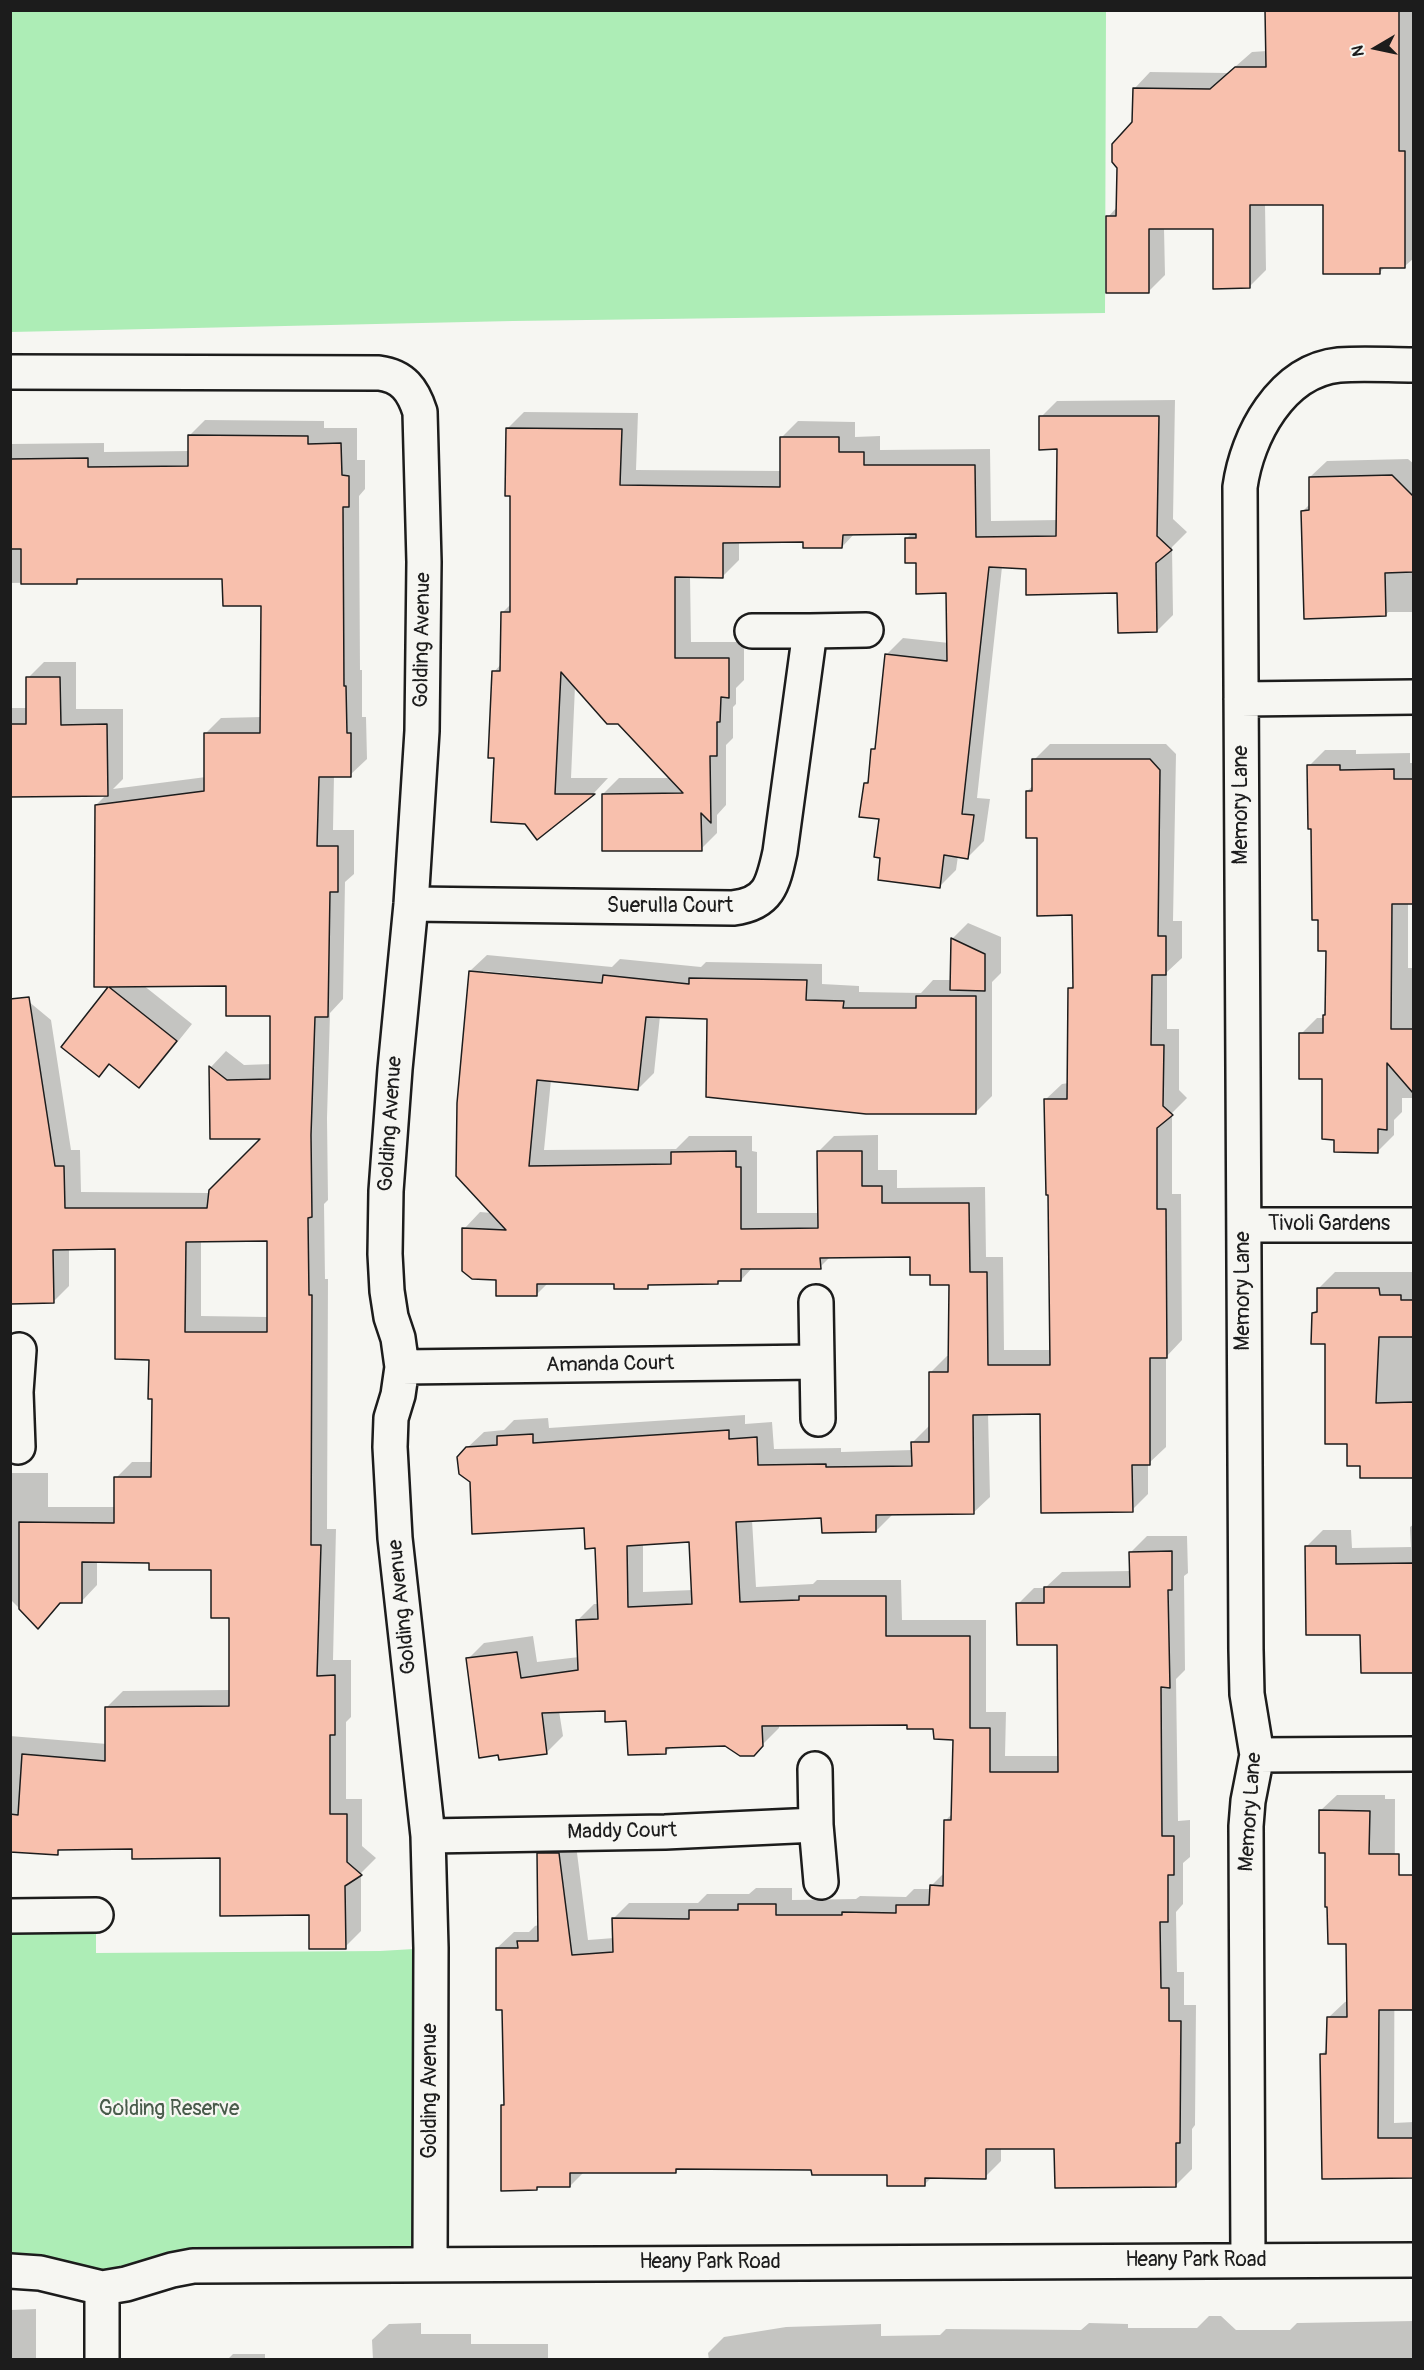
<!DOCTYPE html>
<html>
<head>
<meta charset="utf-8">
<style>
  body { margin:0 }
  #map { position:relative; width:1424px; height:2370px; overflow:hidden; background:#f6f6f2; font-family:Pangolin,sans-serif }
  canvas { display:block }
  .frame { position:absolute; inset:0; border:12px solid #1c1c1c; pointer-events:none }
  .north { position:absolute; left:1346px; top:18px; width:60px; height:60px; -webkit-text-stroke:4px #f6f6f2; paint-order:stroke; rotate:261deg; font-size:16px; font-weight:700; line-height:24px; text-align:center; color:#1c1c1c }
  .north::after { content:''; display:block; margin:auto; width:21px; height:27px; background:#1c1c1c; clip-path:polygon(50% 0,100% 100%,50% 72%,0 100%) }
</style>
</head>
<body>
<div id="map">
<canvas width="1424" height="2370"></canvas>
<div class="frame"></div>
<div class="north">N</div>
</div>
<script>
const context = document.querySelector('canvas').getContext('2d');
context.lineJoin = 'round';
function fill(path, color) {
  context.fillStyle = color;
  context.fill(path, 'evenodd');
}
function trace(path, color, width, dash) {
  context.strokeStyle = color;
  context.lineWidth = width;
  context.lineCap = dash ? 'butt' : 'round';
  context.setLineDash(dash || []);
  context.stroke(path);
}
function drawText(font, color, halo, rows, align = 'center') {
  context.font = font + ' Pangolin,sans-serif';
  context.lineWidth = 4.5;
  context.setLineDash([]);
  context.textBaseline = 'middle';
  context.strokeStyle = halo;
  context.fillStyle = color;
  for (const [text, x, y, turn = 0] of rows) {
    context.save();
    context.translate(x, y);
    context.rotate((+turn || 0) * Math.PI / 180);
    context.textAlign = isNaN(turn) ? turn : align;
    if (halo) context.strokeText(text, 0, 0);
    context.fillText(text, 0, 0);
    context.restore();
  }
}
fill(new Path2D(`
  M10,11H1106L1105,313L513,321L11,332Z
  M96,1915V1953L380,1951L431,1948L430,2264L126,2284L11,2271V1916Z`), '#adedb6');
fill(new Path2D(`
  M1267,10H1414V258L1405,266L1385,267L1379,273L1324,203H1265L1266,270L1249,287L1214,228H1164L1165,275L1148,292L1108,217L1118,206L1134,123V89L1150,72L1228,73L1252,52L1267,51Z
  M1175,400L1173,519L1187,532L1172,547L1173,615L1157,631L1119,592L1027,568L1002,567L977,798L990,799L984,841L968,857L958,856L956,870L939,887L882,856L881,818L865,783L870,779L873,749L877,746L887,654L903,638L949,643L948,592L918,562L907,538L912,533H855L842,547L805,541H739V560L723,576H690L691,642H744V680L736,688V704L733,707V738L726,745V805L717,815V833L701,849L603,794L619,778H670L618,722L575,686L571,778H608L594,793L537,838L525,822L496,757L494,672L502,663V613L511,604V494L507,429L524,412L638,413L636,470L782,471L781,438L798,421L855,422V437L880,436V450L990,449L991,521L1058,520L1059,447L1041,417L1057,401Z
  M205,420L324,421V428H357V460H365V489L359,496L360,670H362V717H366L367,759L350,775H334L333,830H354V874L345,882L343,999L330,1013L327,1118L328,1200L324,1204L325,1279H328L327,1529H336L333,1660H351V1717L346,1722V1799H362V1846L376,1858L361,1873V1931L345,1947L310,1914L221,1857L133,1848H62L57,1853L10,1851V1736L107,1744L106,1708L123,1691L230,1690V1616L213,1569L151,1561H97V1585L81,1602H62L38,1627L10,1599V1473H48V1507H116V1478L132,1462H153L154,1397L151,1358L117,1248H69V1286L53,1302L28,1001L51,1020L71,1150H80L81,1192L210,1193L264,1137H211V1067L226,1051L244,1065L272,1064V1015L227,985H143L192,1024L155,1070L139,1086L110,1063L99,1075L63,1046L112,986L96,805L106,795L10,796V708H28V678L44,662H76V709H123V779L113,789L206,777L205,734L221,718L262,717V604L224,578H81L77,582L10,583V444L104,443V452L189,451V436ZM269,1239L268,1317L201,1316V1240Z
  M1408,459L1414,464V612H1388L1386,615L1303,511L1311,503L1310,477L1327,461Z
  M1050,744H1166L1176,754L1173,921H1182V958L1167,972V1029H1179V1090L1187,1098L1172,1113V1194H1181L1182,1340L1166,1357V1447L1148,1464V1494L1132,1510L1042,1412L988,1413L990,1497L973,1513L892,1515L876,1531L823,1516L752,1520L756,1587L813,1584L817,1580H901L902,1620H986V1712H1006L1005,1756H1059L1058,1643L1018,1604L1034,1588H1045L1062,1572L1131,1571V1552L1147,1536H1187L1188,1573L1184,1576L1185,1670L1176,1679L1178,1821L1190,1820V1857L1183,1863V1904L1176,1912L1177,1972H1184V2005H1196L1195,2125L1192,2129V2169L1175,2186L1055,2147L1001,2148V2161L985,2177H932L924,2185L888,2173L813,2169L679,2168L675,2172H584L570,2186H540L536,2189L502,2106L506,2102L503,2008L497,1948L514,1932H529L535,1926L539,1925V1854L555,1837H575L588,1940L614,1938L613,1919L629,1903H698L707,1894H749L756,1888H792V1900L856,1899L860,1896L906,1897L914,1889H931V1886L944,1873L945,1821L953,1813L954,1738L934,1728L909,1723L779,1724V1728L753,1754L726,1744L672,1746L666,1752L628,1720L606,1710L559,1711L563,1736L546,1753L468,1659L484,1643L533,1636L537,1662L579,1657L578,1620L594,1604H599L596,1547L585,1526L471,1482L467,1448L484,1432L504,1430L514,1420L548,1418L549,1428L745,1415V1424L772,1422L774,1449L841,1448V1452L913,1450V1442L929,1426L931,1372L947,1356H950V1284L932,1274L911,1255L831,1256L820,1267H753L741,1280H720L717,1283H651L647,1288L615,1282H549L537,1294L498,1278L464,1229L480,1212L492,1213L470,971L487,955L612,967L620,959L701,967L706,962L822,964V984L859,986V992L921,993L933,980H951L952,939L968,923L1001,937V973L992,982V1096L976,1112L709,1018L660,1016L654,1073L638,1089L551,1080L544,1150L676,1149L689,1136H752V1151L757,1152V1213H819L818,1152L834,1136L878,1135V1170H897V1188L985,1187L986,1257H1003L1004,1350H1051L1050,1194L1045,1100L1062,1084L1069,1083V989L1075,984L1074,914L1039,836L1027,791L1034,785V760ZM483,971L610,983L609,986L483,974ZM691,1540L693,1590L643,1592V1544Z
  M1325,750H1356V754L1410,753V763H1414V902H1408V968H1414V1098H1402V1112L1394,1120V1135L1378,1151L1336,1138L1323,1077L1301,1034L1317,1018H1324L1327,1013L1328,949L1319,918L1309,766Z
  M1335,1272H1414V1476L1362,1477V1464L1349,1442L1326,1343L1313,1313L1319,1308V1288Z
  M1414,1524V1672L1362,1671L1361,1633L1307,1546L1323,1530H1351L1352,1548L1411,1547L1410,1527Z
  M1337,1795H1385V1799H1395L1394,2123L1414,2122V2176H1380L1321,2055L1328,2048V2018L1345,2002L1348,2001L1347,1943L1326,1851L1320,1811Z
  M36,2309V2360H10V2310Z
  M1209,2316H1221L1236,2330H1290L1297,2323L1414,2321V2360H709L708,2353L724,2337L786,2327L881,2324V2336L940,2335L946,2329L1081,2330L1089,2323L1128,2324V2328H1197Z
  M421,2323V2334H471V2344H548V2360H373L372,2340L389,2324Z
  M233,2354H265V2360H227Z`), '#0003');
const building = new Path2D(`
  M1265,10H1399V151H1405V268H1380V274H1323V205H1250V288L1213,289V229H1149V293H1106V216H1116L1117,168L1112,162V144L1132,122L1133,88L1210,89L1235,67H1266Z
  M1039,416H1159L1157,536L1172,550L1156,563L1157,632L1118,633L1117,593L1026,595V569L989,567L962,814L974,815L968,859L944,855L940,888L878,880L880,858L874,857L879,819L859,817L864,783H868L871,749H875L885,654L947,661L946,593L916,594V563H905V538H916V534L843,535L842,548H803V542L723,543V578L675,577V658H729V698L721,697L720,722H717V756H710L711,823L701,813L702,851H602V794L683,793L618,724H607L561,672L555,794H595L537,840L525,824L491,822L494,758H488L492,671H500L501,612H510V496H505L506,428L622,429L620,485L780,487V437H839V452H864V465H975L976,537L1056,536L1057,449L1039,450Z
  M188,435L308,436V444L341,443L342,475L349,476V507H343L344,686H346L347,733H351V777H319L317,846H338V892H330L328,1017H315L311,1135L312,1217L308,1218L309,1295H312L311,1545H321L317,1676L335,1675V1735H330V1814H347V1862L362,1875L345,1886L346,1949H309V1915L220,1916V1858L132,1859V1849L58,1850V1855L10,1852V1814L18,1815L22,1754L105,1761V1707L229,1706V1618H211V1570H149V1563L82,1562V1603H60L38,1629L19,1609V1522L114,1523V1477H151L152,1399H148L149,1360L115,1359V1249L53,1250L54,1303L10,1304V999L29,997L55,1166H64L65,1208H207L209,1190L260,1139H210L209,1066L227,1080L270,1079V1016H226V986L109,987L177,1041L139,1088L109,1064L99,1077L61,1047L108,987H94L95,805L204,791V733H260L261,606H223L222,579H77V584H21V549H10V459L88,458V467L188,466ZM267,1241V1332H185L186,1242Z
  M1392,475L1413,496V572L1385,573L1386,616L1304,619L1301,511L1309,510V477Z
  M26,677H60L61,725L107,724L108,796L10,797V724H26Z
  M1032,759H1150L1160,770L1158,936H1166V975H1152L1151,1045H1164L1163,1106L1173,1115L1157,1128V1209H1166L1167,1358H1150V1465H1132L1133,1512L1041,1513L1040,1414L973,1415L974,1514L876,1515V1532L822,1533L821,1518L736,1522L740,1602L799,1600V1596H886V1636H970V1728H990V1772H1058L1057,1645H1017L1016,1603H1044V1587H1130L1129,1552L1172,1551V1590H1168L1170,1688L1161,1687L1162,1836H1174V1875H1168V1922H1160L1161,1988H1169V2021H1181L1180,2143H1176V2187L1055,2188L1054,2149H986V2179L925,2178V2186H887V2175H812L811,2170L676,2169V2173H570V2187H537V2190L501,2191V2105H504L502,2010H496V1948H518L517,1941H538L537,1853H559L572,1955L613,1952L612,1918L689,1919V1910H738V1904H776V1915H842V1912L896,1913V1905H929L930,1885L943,1886L944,1820H951L953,1740L934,1739L933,1729H907V1725L762,1726L763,1746L754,1756H740L725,1746L666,1748V1754L628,1755L626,1721L605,1722V1711L542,1713L547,1754L499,1760L498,1755L479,1758L466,1658L517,1652L521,1678L578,1670L576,1620L598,1619L595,1548L585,1549L584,1528L472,1534L470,1482L459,1474L457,1457L466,1447L497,1445V1436L533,1434V1443L729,1430V1439L757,1437L758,1465L826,1464V1467L912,1466L911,1442H929V1372H948L949,1285H930V1275H910V1257L820,1258L821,1269H741V1281H718V1284L648,1285V1289H614V1284H537V1296H496V1280L472,1279L462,1271V1228L506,1230L456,1176L457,1103L469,971L602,983L603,975L689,984V978L807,980L806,1000L844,1001L843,1008H916V996H976V1114H866L706,1097L707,1019L646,1017L638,1090L537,1080L529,1166L671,1164V1152L736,1151V1167H741V1229L818,1228L817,1151H862V1186H882V1203H969L970,1272H987L988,1365H1050L1048,1195H1046L1044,1099H1067L1068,988H1073L1072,915L1037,916V838H1026V791H1032ZM689,1542L692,1604L628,1607L627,1546Z
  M1307,765H1340V770L1394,769V779H1413V904H1392L1391,1029H1413V1093L1387,1063V1130L1378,1129V1153L1334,1152V1140L1322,1139V1079H1299V1033H1323V1015H1325L1326,951H1318V920H1312L1311,829H1308Z
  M951,938L985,954V991L950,990Z
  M1317,1288H1379L1380,1295H1401V1300H1413V1337H1379L1376,1403L1413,1402V1478H1360V1466H1347V1444H1325V1344H1311L1312,1313L1317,1312Z
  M1305,1546H1336V1564L1413,1563V1673H1361L1360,1635H1306Z
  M1319,1810L1370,1811L1369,1854H1399V1875H1413V2010H1379L1378,2138H1413V2178L1322,2179L1320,2054H1326L1327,2017H1347L1346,1944H1328L1327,1907H1325V1853H1319Z`);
fill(building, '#f8c0ad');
trace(building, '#1c1c1c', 1.5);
const street = new Path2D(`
  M10,372L379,373C403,376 413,390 420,412L424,562L422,731L411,904L395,1069L386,1191L385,1254L387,1291L391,1317L398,1338L402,1367L398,1395L391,1418L390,1447L395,1538L428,1836L431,1948L430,2264
  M752,631H810
  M1241,699L1414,697
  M411,904L733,908C769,904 773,884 780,852L810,631L866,630
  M1244,1225H1414
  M816,1302L818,1419
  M402,1367L817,1362
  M10,1392H16L18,1447
  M16,1392L19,1350
  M1257,1755L1414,1754
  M815,1769L816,1825L821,1882
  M428,1836L665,1832L816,1825
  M10,1916L96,1915
  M1248,2261L1246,1826L1248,1801L1257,1755L1247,1694L1246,1650L1240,487C1247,436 1281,371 1339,365C1363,363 1389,365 1414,365
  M10,2271L40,2273L102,2288L126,2284L172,2270L193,2266L1414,2260
  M102,2288V2360`);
trace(street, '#1c1c1c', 38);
trace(street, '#f6f6f2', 33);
drawText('21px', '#1c1c1c', '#f6f6f2', [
  ["Golding Avenue",423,640,-89],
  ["Memory Lane",1242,805,-90],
  ["Suerulla Court",670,907],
  ["Golding Avenue",391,1124,-86],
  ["Tivoli Gardens",1329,1225],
  ["Memory Lane",1244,1291,-90],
  ["Amanda Court",610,1365,-1],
  ["Golding Avenue",403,1607,-96],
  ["Memory Lane",1251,1812,-86],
  ["Maddy Court",622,1832,-1],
  ["Golding Avenue",431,2091,-90],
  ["Heany Park Road",1196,2261],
  ["Heany Park Road",710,2263]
]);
drawText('21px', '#485b4a', '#f6f6f2', [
  ["Golding Reserve",169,2110]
]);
</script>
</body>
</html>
